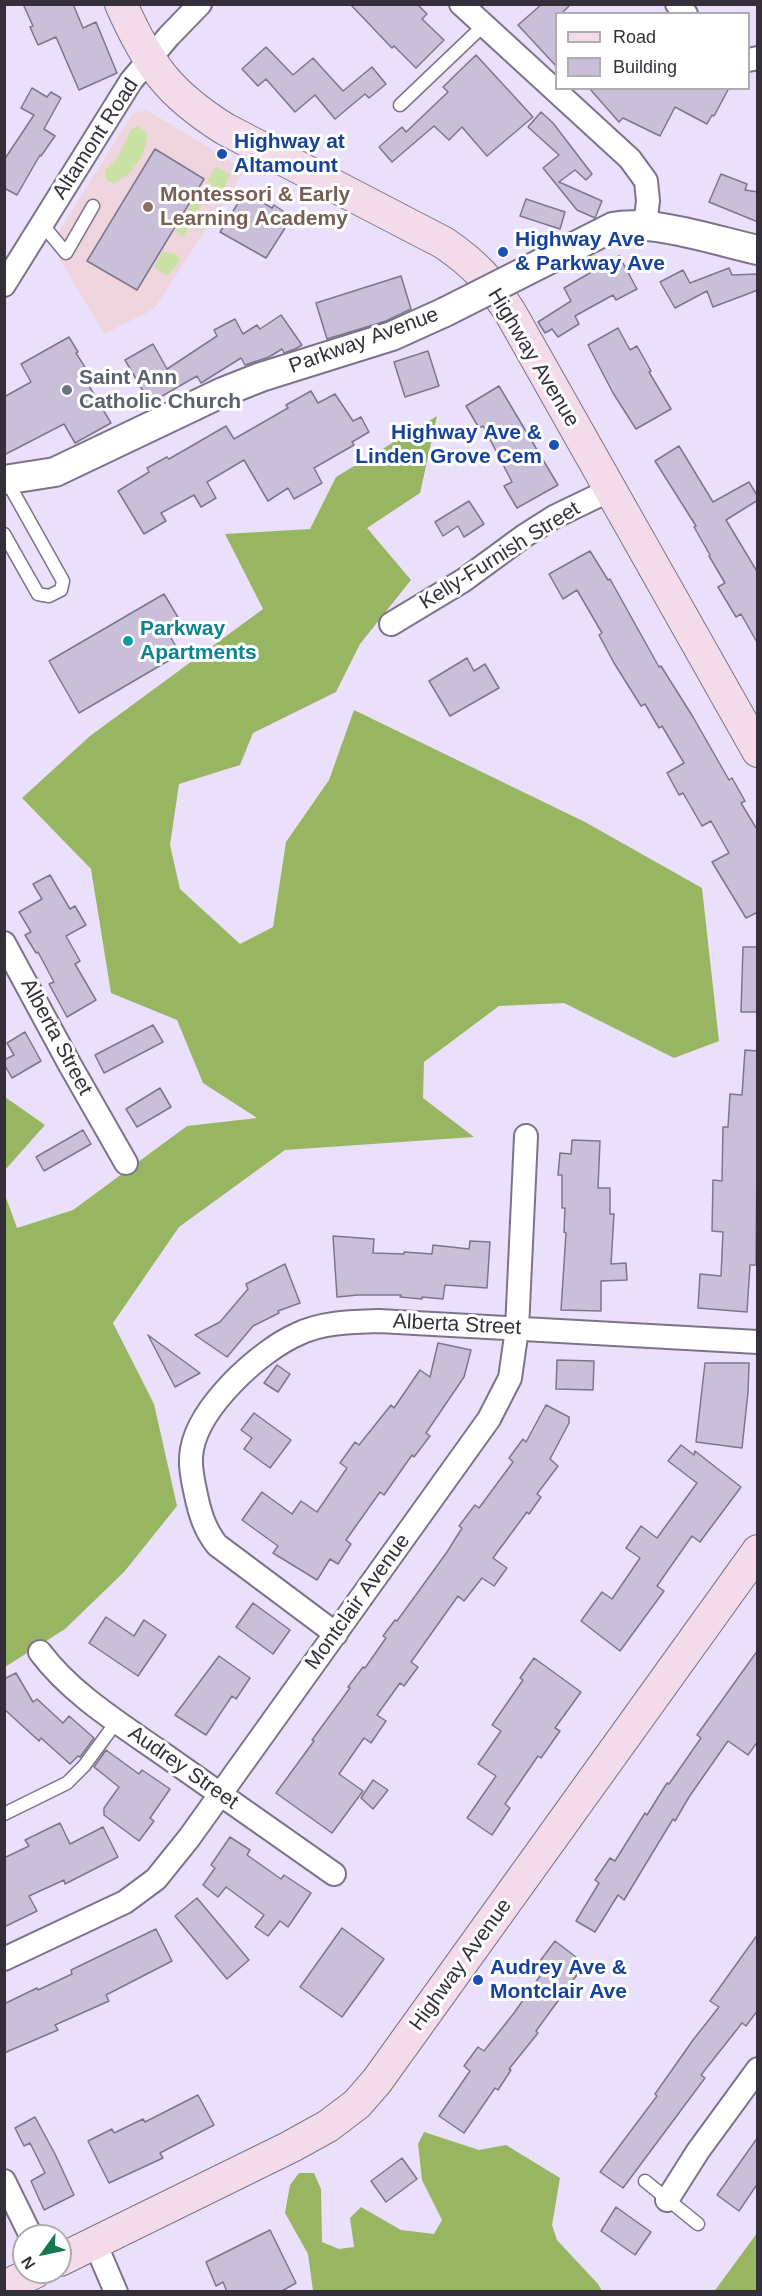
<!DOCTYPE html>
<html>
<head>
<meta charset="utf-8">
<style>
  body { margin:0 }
  #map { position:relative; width:762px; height:2296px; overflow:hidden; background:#ebe0fb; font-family:Arial,sans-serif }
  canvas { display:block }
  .frame { position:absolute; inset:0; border:6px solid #34303a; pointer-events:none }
  .legend { position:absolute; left:555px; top:12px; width:195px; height:78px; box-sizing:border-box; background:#fff; border:2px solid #aeacb0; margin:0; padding:8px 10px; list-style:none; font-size:18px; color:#34303a }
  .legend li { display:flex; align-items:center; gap:12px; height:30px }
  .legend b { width:30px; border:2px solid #aeacb0 }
  .north { position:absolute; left:12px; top:2224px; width:60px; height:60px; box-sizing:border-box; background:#fff; border:2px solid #aeacb0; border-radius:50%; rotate:237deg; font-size:16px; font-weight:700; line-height:24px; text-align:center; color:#34303a }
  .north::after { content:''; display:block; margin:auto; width:21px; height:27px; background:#16784f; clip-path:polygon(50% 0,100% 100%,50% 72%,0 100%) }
</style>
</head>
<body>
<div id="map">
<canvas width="762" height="2296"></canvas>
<div class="frame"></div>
<ul class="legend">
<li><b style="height:8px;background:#f4dbe9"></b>Road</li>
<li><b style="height:16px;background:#c9bfd9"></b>Building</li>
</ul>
<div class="north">N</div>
</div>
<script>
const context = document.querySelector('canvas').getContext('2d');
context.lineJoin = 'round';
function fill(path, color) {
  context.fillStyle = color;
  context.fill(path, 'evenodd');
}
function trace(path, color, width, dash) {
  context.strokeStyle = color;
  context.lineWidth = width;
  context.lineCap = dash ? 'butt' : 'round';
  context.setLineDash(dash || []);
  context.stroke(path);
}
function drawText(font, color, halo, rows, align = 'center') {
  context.font = font + ' Arial,sans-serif';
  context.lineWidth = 6;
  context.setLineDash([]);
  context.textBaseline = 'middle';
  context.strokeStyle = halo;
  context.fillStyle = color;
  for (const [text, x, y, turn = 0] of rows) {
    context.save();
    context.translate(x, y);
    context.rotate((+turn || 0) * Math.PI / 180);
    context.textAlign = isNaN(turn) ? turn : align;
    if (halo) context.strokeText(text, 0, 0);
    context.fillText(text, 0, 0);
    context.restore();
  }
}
fill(new Path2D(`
  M147,110L245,170L154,309L104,334L51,244L133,113Z`), '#eed4dc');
fill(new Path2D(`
  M138,126L147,133C148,152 132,176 114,183L107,181L105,170L118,157L131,130Z
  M216,167L230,174L222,192L207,181Z
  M203,187V202L183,237L175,231Z
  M163,251L176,254L180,260L167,276L154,267Z`), '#c9e1a3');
fill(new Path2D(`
  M437,416L420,493L367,528L411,580L360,644L336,692L253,733L240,765L179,784L170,845L180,889L240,944L273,927L286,842L329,780L354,710L585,822L702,888L719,1041L674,1058L564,1003L499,1006L424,1062L423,1098L474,1137L285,1150L179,1227L113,1323L154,1404L177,1506L124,1572L65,1629L5,1667L4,1192L17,1228L73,1210L187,1126L257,1118L203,1083L177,1020L111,993L91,869L22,798L90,736L263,609L225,534L310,529L336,477Z
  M5,1097L45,1125L5,1170Z
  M424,2132L479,2150L506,2145L560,2178L552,2225L557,2240L598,2284L602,2291H313L308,2254L285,2213L290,2185L299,2173H314L321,2189L322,2242L339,2249L354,2247L350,2218L361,2207L401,2230L434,2234L442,2220L422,2180L418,2144Z
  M757,2233V2291H713L716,2289Z`), '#98b562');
const building = new Path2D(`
  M23,4H73L83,28L96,22L117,73L79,90L56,37L38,45L30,27L33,26Z
  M350,4H417L427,14L422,19L444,40L416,68L394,46L392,48Z
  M542,4H571L561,14H556V66L518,25Z
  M266,47L293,75L313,58L343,91L372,67L386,84L369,98L365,94L335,119L315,95L295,112L266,79L258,86L242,69Z
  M476,55L533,117L487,156L462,127L449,140L434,126L392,162L379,147L402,127L406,132L448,92L443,87Z
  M32,88L47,97L51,92L61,98L44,129L55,136L41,156L40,155L17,195L4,188V160L34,115L21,108Z
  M589,88H729L714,116L712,115L707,124L675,107L660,136L623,118L619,122Z
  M541,112L553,123L592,174L586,180L575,170L559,182L602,201L595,218L577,210L543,168L559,155L528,127Z
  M155,149L204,179L137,290L87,261Z
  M721,174L747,184L745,190L758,192V222L709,202Z
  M245,192L272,208L274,205L292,217L266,258L220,232Z
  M526,199L565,212L560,229L520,216Z
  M619,256L637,289L616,300L613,295L575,316L579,324L558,337L552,329L545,333L538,322L571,301L564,288Z
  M729,268L732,275L758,274V290L713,307L707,291L675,308L660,282L683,270L690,283Z
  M401,276L411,309L386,321L327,339L316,303Z
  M281,315L302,345L295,349L284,353L282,349L269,357L245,365L241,358L201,383L197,376L150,403L125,360L153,344L167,369L217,336L214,330L235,319L243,334L257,325L260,329Z
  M618,328L630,350L637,346L651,371L649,372L671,409L636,429L613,393L588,345Z
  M69,337L78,352L76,353L88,372L86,381L111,423L75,443L64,424L4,455V397L31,382L21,364Z
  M428,351L439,386L405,397L394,362Z
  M499,386L558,485L517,508L504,486L512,482L483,426L479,428L466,406Z
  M311,391L318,403L335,394L353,421L361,417L369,432L352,442L354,445L314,468L322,483L294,499L288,488L268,501L244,460L207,482L216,498L201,507L194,495L161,513L166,521L144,534L118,491L149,472L147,468L167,457L169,459L226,426L234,439L288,408L286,405Z
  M679,446L713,502L749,482L758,497V500L726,520L758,573V644L741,614L736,617L718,587L725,583L709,556L710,555L694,527L696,526L655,461Z
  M469,501L484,524L464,537L458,526L443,536L435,522Z
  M590,551L608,580L610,579L620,597L659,667L661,666L693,717L729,780L732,778L745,801L741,803L758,831V912L746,918L712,862L729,853L711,821L702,826L683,793L679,795L667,773L684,763L662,726L659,728L645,704L641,706L614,663L599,635L602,633L577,590L563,599L549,574Z
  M164,594L179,619L165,627L180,654L79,713L49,661Z
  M467,658L474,671L485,664L499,688L450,716L429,681Z
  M50,875L70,909L75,906L86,925L66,936L80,961L75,964L96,1000L67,1017L49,984L54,982L38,952L36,953L25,935L31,932L19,912L42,899L33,884Z
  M743,947H758V1012H741Z
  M153,1025L163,1042L104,1073L95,1055Z
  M25,1032L41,1061L12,1078L4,1064V1060L14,1055L7,1043Z
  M745,1050L758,1051L756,1265H750L747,1312L698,1308L700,1274L721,1276L723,1232L712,1231L713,1180L722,1181L723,1127H728L730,1094L742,1095Z
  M160,1088L171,1107L137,1127L126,1109Z
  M83,1130L91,1144L44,1171L36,1157Z
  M572,1140L600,1141L598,1188H610V1214H614L611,1264L626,1263L627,1280L601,1281V1311L561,1310L566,1233L564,1232L565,1208H562V1175H558L560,1153L571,1154Z
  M333,1236L374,1239L373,1253L404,1254V1252L432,1254L433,1245L469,1249L470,1241L490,1242L487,1288L445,1285L443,1299L422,1297V1299L400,1297L401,1295H358L337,1297Z
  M285,1264L300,1303L278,1311L279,1313L253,1326L227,1357L195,1335L220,1322L248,1289L246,1284Z
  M148,1335L200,1373L175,1387Z
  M438,1343L471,1350L464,1377L426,1433L430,1436L414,1457L412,1455L384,1495L380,1492L346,1540L351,1544L338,1564L330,1559L317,1580L273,1553L278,1546L242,1520L262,1492L292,1514L301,1501L317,1512L347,1468L340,1463L355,1442L359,1445L391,1405L394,1408L420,1370L430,1377Z
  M557,1360L594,1361L593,1390L556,1389Z
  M705,1363H749L748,1392L742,1448L696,1442Z
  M277,1365L290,1374L278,1392L264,1383Z
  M546,1405L569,1417V1423L550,1459L558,1466L537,1494L541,1497L529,1514L527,1512L493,1558L507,1568L494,1586L482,1578L464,1601L458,1596L411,1662L418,1667L404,1686L400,1683L377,1715L386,1721L371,1743L364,1738L339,1774L363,1791L332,1833L276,1793L314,1741L312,1740L350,1688L348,1687L363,1667L365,1668L386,1638L383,1636L395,1620L397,1621L447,1552L462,1528L459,1526L475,1505L479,1508L513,1462L509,1458L523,1439L526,1442Z
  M254,1413L291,1440L270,1468L244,1449L252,1438L241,1430Z
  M681,1445L694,1455L695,1451L741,1487L700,1542L692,1536L657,1586L664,1591L620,1651L581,1621L602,1592L612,1599L640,1558L626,1548L641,1526L657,1538L697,1483L668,1461Z
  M253,1603L290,1630L273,1654L236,1627Z
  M106,1617L134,1636L144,1620L166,1635L138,1676L89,1643Z
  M758,1650V1741L748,1755L728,1741L689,1797L675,1821L673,1819L624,1900L618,1895L595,1932L576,1921L599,1883L595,1880L610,1858L615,1861L645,1813L647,1815L667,1783L669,1784L701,1738L697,1735Z
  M219,1656L250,1678L236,1699L232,1696L206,1735L175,1715Z
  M534,1658L581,1692L555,1728L560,1731L541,1758L538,1756L505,1804L510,1808L492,1835L467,1818L496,1776L478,1764L501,1731L492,1725L523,1680L520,1678Z
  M16,1673L33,1702L37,1699L63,1723L69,1716L94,1738L80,1757L78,1756L70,1764L41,1738L39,1741L4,1709V1679Z
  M106,1750L139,1774L142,1770L170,1789L150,1818L154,1821L139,1841L104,1815V1808L119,1787L94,1767Z
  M373,1780L388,1790L373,1809L361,1798Z
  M60,1823L70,1844L103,1827L118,1857L65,1884L64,1880L29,1896L37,1911L4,1927V1858L29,1846L25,1840Z
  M230,1837L250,1850L247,1855L281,1879L284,1875L311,1893L288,1927L280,1921L268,1936L255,1927L264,1915L226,1887L218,1897L203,1885L215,1868L211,1865Z
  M197,1898L249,1960L227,1979L175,1916Z
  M342,1928L384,1959L342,2017L300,1987Z
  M156,1929L172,1961L106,1995L109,2001L55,2025L58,2030L4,2053V2004L37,1988L38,1990L72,1974L71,1970Z
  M758,1934V2010L746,2026L742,2023L701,2075L705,2078L623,2188L600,2172L657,2096L655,2094L693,2040L719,2007L710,2001Z
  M555,1941L585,1964L536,2031L538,2033L509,2069L511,2070L498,2090L495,2088L464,2133L439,2116L470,2071L464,2066L478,2047L484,2051L514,2013L547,1966L540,1961Z
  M198,2095L214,2125L160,2153L163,2158L109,2183L88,2141L112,2129L114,2133L143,2119L145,2122Z
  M35,2117L55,2154L74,2195L44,2210L31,2181L45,2173L30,2143L24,2146L15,2128Z
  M758,2137V2183L739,2211L717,2195Z
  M402,2158L417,2179L386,2202L371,2181Z
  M616,2207L651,2232L635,2255L601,2231Z
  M270,2230L296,2283L280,2292H227L223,2282L216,2286L206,2262Z`);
fill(building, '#c9bfd9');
trace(building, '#7e758d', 1.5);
const service = new Path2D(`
  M400,105L484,25
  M42,224L66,253L93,206
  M4,534L38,594L49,596L61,590L63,581L7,481
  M4,1814L67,1783L84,1766L117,1721
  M645,2181L698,2224`);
const minor = new Path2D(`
  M461,4L630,159L646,181L648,201L645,225
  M677,4L686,14
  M748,60L758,58
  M4,285L131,81L169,36L200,4
  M391,624L464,580L524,536L554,517L610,490
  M4,943L70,1065L126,1163
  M336,1634L217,1545C205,1530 200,1514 196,1495C193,1480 189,1465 192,1449C200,1406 259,1351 298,1334C322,1322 352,1322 379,1321L758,1342
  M40,1652C72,1695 122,1725 166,1756C222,1795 278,1835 334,1874
  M4,1959L125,1902L156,1879L189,1838L489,1419L510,1378L517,1329L526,1136
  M4,2181L31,2236
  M667,2200L698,2151L758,2069
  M95,2243L116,2292`);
const tertiary = new Path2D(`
  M540,264L613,227C652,219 717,241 758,250
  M4,480L55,472L223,392L261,377L392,336L445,312`);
const secondary = new Path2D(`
  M121,4C148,65 169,94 225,129L444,243C476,265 489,280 510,312L758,751
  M60,2260L290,2147L328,2126L357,2104L377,2081L758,1551
  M4,2287L35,2272`);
trace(service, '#7c738a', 15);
trace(minor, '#7c738a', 26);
trace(tertiary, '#7c738a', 32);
trace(secondary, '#7c738a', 34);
trace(service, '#fff', 12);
trace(minor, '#fff', 22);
trace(tertiary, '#fff', 28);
trace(secondary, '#f4dbe9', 32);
const tertiaryBridge = new Path2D(`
  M445,312L540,264`);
trace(tertiaryBridge, '#7c738a', 32, []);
trace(tertiaryBridge, '#fff', 28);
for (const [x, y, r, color] of [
  [222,154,6,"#1a4fb4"],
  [148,207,6,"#8d6e63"],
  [503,252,6,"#1a4fb4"],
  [67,390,6,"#6b7280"],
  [554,445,6,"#1a4fb4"],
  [128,641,6,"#0f9aa8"],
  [478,1980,6,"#1a4fb4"]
]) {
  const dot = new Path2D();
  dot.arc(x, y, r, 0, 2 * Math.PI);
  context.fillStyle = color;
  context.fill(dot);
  trace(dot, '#fff', 2);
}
drawText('21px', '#34303a', '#fff', [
  ["Altamont Road",96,139,-57],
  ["Parkway Avenue",364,341,-20],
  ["Highway Avenue",533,358,59],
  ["Kelly-Furnish Street",500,556,-32],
  ["Alberta Street",56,1037,62],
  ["Alberta Street",457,1325,3],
  ["Montclair Avenue",358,1602,-54],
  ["Audrey Street",183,1768,35],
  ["Highway Avenue",461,1965,-54]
]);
drawText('bold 21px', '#164399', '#fff', [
  ["Highway at",234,142],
  ["Altamount",234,166],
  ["Highway Ave",515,240],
  ["& Parkway Ave",515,264],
  ["Highway Ave &",542,433,"right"],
  ["Linden Grove Cem",542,457,"right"],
  ["Audrey Ave &",490,1968],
  ["Montclair Ave",490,1992]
], 'left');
drawText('bold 21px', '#785e54', '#fff', [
  ["Montessori & Early",160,195],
  ["Learning Academy",160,219]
], 'left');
drawText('bold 21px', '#5b616d', '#fff', [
  ["Saint Ann",79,378],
  ["Catholic Church",79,402]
], 'left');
drawText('bold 21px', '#0d838f', '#fff', [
  ["Parkway",140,629],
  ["Apartments",140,653]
], 'left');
</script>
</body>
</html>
